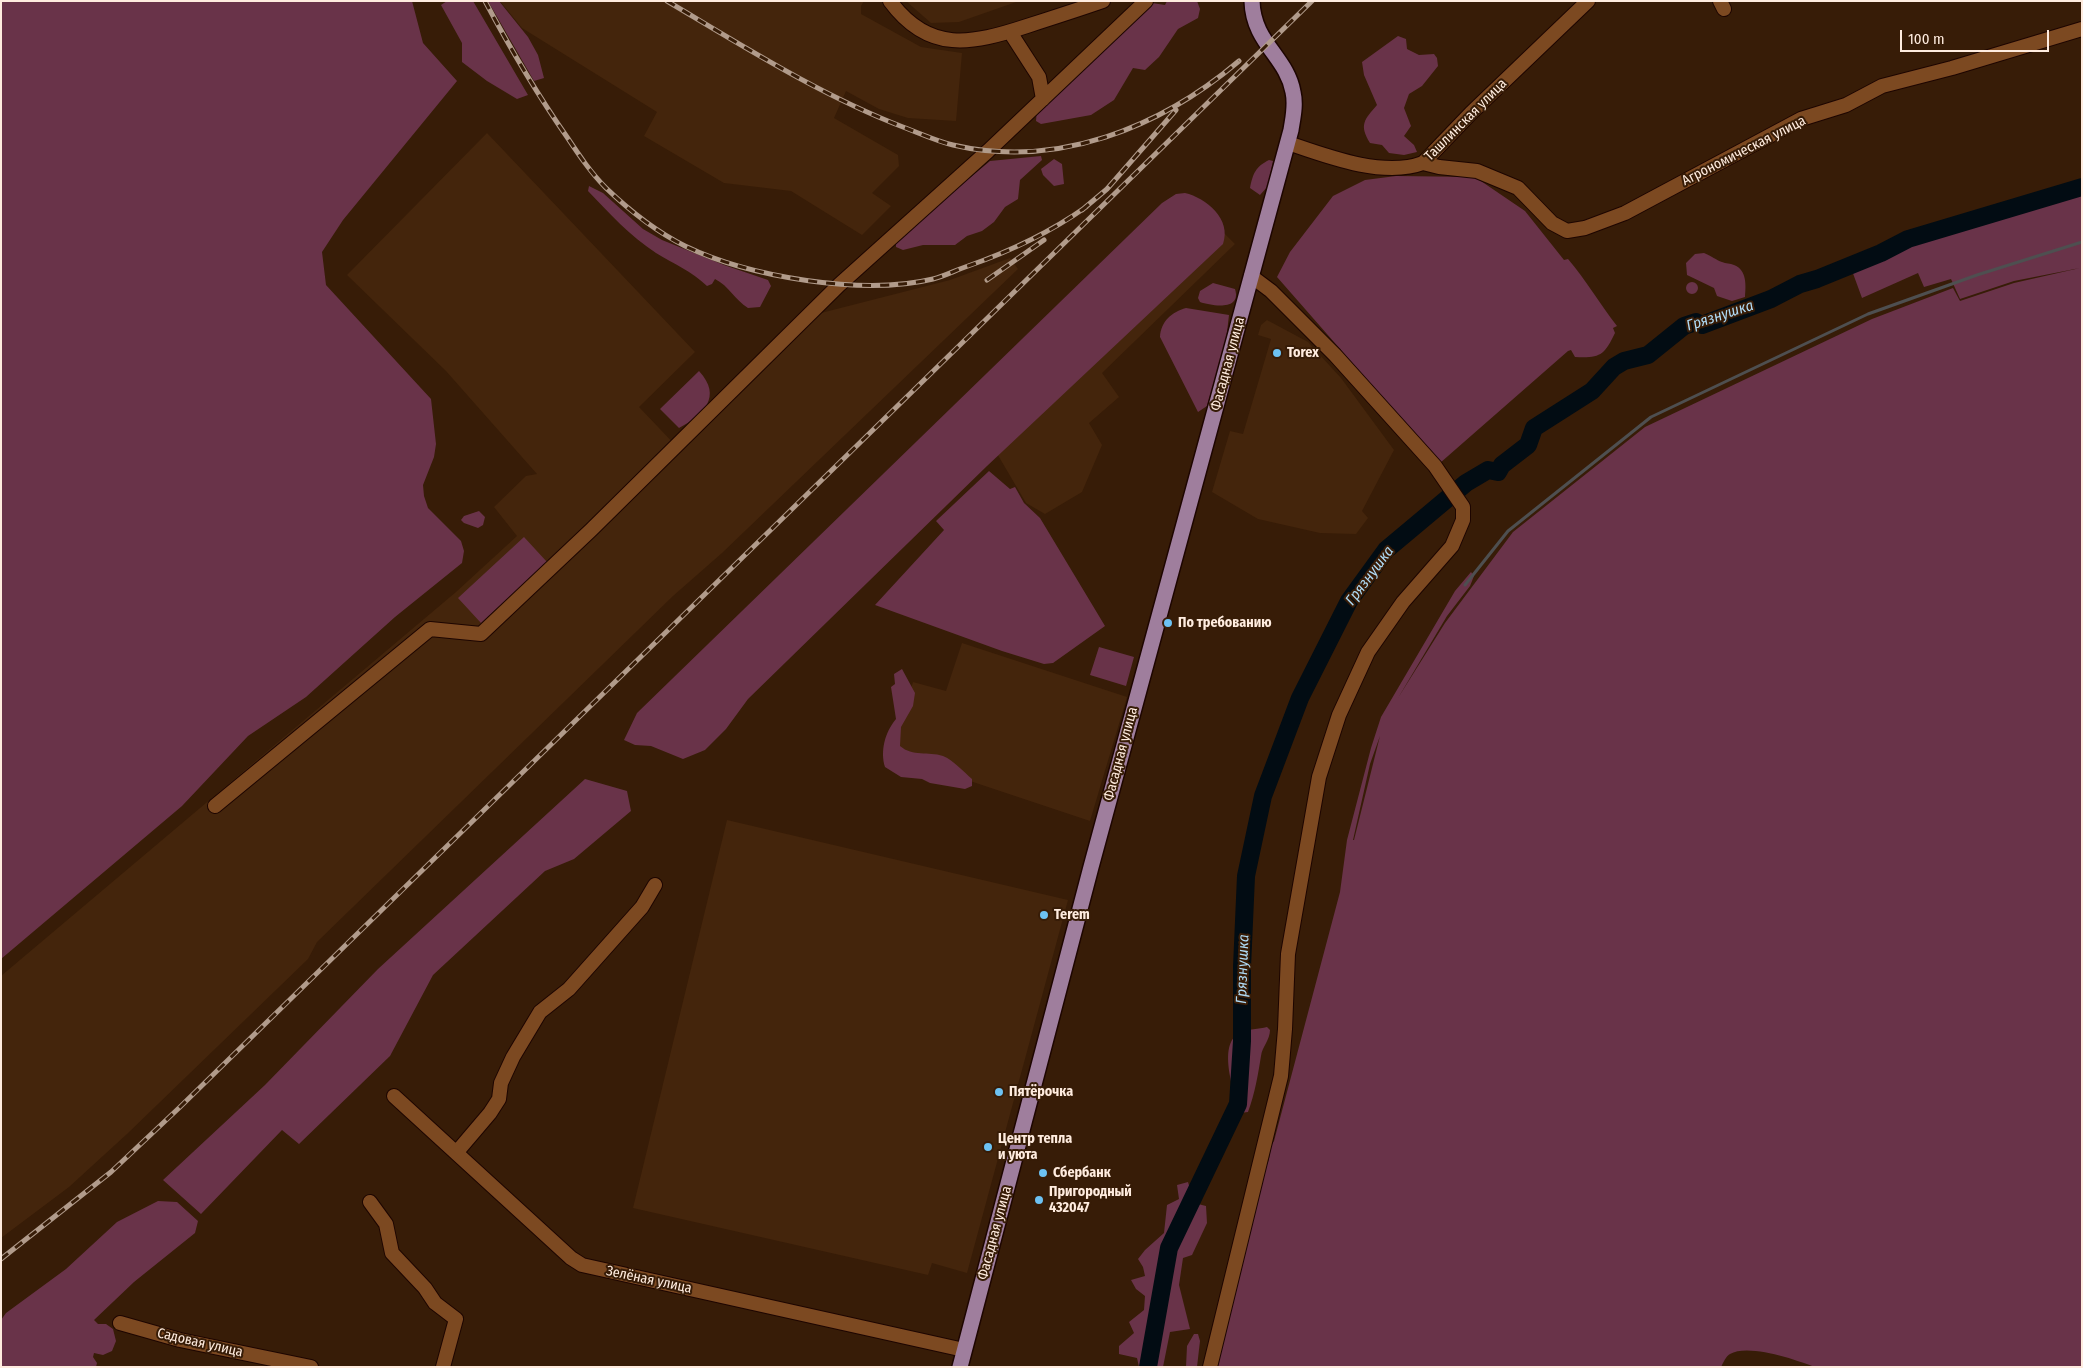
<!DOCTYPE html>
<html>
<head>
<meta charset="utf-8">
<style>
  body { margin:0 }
  #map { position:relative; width:2083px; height:1368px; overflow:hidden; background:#371c07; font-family:"Fira Sans Condensed",sans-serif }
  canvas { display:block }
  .frame { position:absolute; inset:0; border:2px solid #ffecdf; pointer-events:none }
  .scale { position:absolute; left:1900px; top:30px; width:149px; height:22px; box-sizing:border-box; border:2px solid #ffecdf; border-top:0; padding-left:6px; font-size:15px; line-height:18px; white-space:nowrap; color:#ffecdf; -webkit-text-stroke:4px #371c07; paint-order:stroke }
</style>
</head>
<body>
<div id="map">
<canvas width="2083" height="1368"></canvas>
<div class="frame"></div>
<div class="scale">100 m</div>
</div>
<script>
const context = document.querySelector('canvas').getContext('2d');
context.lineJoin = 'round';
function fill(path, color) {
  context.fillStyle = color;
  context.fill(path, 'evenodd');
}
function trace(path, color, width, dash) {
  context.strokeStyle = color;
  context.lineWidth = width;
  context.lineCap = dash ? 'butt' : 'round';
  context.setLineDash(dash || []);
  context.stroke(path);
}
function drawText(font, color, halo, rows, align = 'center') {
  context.font = font + ' "Fira Sans Condensed",sans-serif';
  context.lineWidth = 4;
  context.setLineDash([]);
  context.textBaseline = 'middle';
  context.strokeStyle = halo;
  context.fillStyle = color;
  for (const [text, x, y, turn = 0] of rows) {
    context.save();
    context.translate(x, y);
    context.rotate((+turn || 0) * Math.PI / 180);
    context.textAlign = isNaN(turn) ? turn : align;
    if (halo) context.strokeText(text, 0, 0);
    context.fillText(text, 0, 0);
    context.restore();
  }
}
fill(new Path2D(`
  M500,1H864L861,6V14L921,47L962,53L956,121L908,118L879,109L846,91L834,118L898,155L899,166L872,193L891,206L862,235L791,191L724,183L644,136L657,112L522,28Z
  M906,1H1019L959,22L931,23Z
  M487,133L695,352L639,407L679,449L821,313L950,280L1010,258L1018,269L722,553L673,596L317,942L308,959L127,1134L69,1187L1,1238V976L456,592L517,536L494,507L526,476L537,474L446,371L347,275Z
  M1220,229L1235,244L1102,373L1119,397L1089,423L1102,445L1082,492L1045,514L1026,503L992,445Z
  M1267,320L1308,342L1341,378L1394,450L1362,511L1368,518L1356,534L1320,533L1258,519L1212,492L1230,431L1243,434L1271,339L1258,335L1261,325Z
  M962,643L1127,697L1090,821L973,782L893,744L913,682L946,691Z
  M727,820L1068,900L967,1273L932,1263L928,1275L633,1208Z`), '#44250c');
fill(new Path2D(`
  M1,1H412L423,43L457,81L343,220L322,252L326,285L431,399L436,444L434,457L423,485L424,496L428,508L461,541L464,551L462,563L395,617L306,697L248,736L182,806L1,959Z
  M447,1H473L528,95L517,99L487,81L462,62V43L441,5Z
  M488,1H499L528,37L538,55L544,78L534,81Z
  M1167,1H1197L1200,9L1198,18L1178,29L1159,57L1145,70L1133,68L1114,100L1091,115L1041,124L1036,121L1037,109L1152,3L1165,5Z
  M1398,36L1406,39L1407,49L1419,55L1434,54L1437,58L1438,66L1422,86L1409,94L1404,108L1411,126L1404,136L1414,145L1417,152L1404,155L1389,153L1382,145L1370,143C1359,125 1364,120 1377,105L1364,75L1362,62Z
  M1041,156L1042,160L1020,180L1018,199L1005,207L994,222L982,231L967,236L955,245H923L903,250L896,247V243L900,236L990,161Z
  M1054,159L1062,164L1064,184L1054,186L1043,175L1041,169Z
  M1269,160L1273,161L1268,186L1260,195L1250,188C1253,174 1255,167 1269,160Z
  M1396,176L1475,177L1525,211L1564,260L1568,259C1586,280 1600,304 1617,326L1613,328L1615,333C1604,356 1600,358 1575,357L1571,350L1568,351L1440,463L1277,277L1290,252L1333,196L1365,180Z
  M589,186L603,193L643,229L662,240L724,265L768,280L771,286L760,307L748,308C735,300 729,286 715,279L712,284L707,286C691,271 674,264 656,253C630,236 609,213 588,191Z
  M2082,191V1367H1815C1797,1360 1748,1343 1730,1354C1726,1356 1723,1363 1721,1367H1215L1265,1167C1272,1159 1268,1149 1274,1141L1340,892L1347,840L1371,748L1381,717L1455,591L1471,572L1474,576L1470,586L1447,616L1398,698L1445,623L1513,532L1645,427L1872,319L1953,288L1960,301L2014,283L2080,268L2014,281L1960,299L1951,279L1924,287L1918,273L1862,298L1851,268L1947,233ZM1380,736L1354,840H1353L1370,764Z
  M1185,193C1206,198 1232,219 1223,244L987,466L748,699L726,729L705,750L683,759L651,746L635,745L624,740L637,713L1162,203L1176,194Z
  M1704,253C1712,256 1716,260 1722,262C1726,264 1730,263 1734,265C1747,270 1746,285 1745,297L1732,301L1717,296L1714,288L1687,275L1686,263L1695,254Z
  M1686 288a6 6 0 1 1 12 0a6 6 0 1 1-12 0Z
  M1213,283L1235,289C1242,311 1212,306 1200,302L1198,298L1200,291Z
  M1186,308L1229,315L1226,341L1207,406L1198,412L1160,337C1161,321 1172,312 1186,308Z
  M699,371C723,397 703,415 679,428L660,409Z
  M989,471L1010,489L1015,487L1024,503L1040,518L1105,626L1053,663L1044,664L1002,651L875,605L944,530L936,521Z
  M479,511L485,517L483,525L478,528L464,523L461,520L464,516Z
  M524,537L547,562L481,623L458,598Z
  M1099,647L1134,657L1126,686L1090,675Z
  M902,669L915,693L913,706L901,727L900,746C913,757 928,751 943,756C953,760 964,772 972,779V786L965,789L930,783L922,779L901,777L885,767C880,751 885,732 896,719L891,687L895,684L894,674Z
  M585,779L627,791L631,811L574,859L545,871L433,975L390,1056L299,1144L282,1130L201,1214L163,1180L265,1085L378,969Z
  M1267,1027L1270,1030C1270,1040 1262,1047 1261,1056C1258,1075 1255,1093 1248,1112L1240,1113C1235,1095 1216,1044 1240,1033C1248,1029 1259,1029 1267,1027Z
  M1188,1182L1194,1203L1206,1206L1207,1223L1192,1255L1183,1258L1179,1285L1190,1329L1170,1332L1163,1367H1139L1137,1358L1119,1354V1346L1134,1333L1129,1322L1144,1310L1145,1296L1136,1289L1131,1280L1145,1276L1143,1267L1138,1259L1145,1250L1164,1233L1167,1205L1179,1199L1177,1185Z
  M158,1201L177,1202L198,1221L195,1233L134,1282L94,1320L98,1324H106L113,1329L116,1341L112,1351L103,1355L94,1353L93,1357L97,1363L96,1367H1V1320L6,1313L66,1269L117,1222Z
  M1194,1334H1198L1200,1341L1197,1367H1186L1187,1346Z`), '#693349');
trace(new Path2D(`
  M1465,585L1508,531L1651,417L1868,314L1977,275L2082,242`), '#4e4f50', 3);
trace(new Path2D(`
  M1148,1367L1169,1248L1238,1104L1242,1041V967L1246,876L1263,796L1300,698L1349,601L1386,550L1466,483L1488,470L1498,472L1502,465L1528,445L1534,428L1592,391L1614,367L1624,361L1648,355L1684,326L1696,322L1702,325L1771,299L1800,284L1817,279L1881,253L1908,239L2082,187`), '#020c13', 18);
const minor = new Path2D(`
  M890,1C929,54 972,44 1027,26C1052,18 1077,10 1103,1
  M1720,1L1724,9
  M1010,32L1039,77L1043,99
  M1288,143C1326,156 1383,178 1423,163L1471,113L1588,1
  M1423,163L1439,167L1477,171L1518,188L1552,223L1567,231L1585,228L1625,213L1801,119L1846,105L1882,86L1952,68L2082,29
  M215,806L430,629L481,634L591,530L839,285L988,151L1146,1
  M394,1096L571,1258L582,1265L964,1350
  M456,1153L490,1113L499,1099L501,1083L513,1057L540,1012L569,989L642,907L655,885
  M370,1202L386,1224L392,1253L425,1288L435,1303L456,1319L443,1367
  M120,1323L180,1340L311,1367
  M1210,1367L1281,1076L1285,1029L1288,954L1319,777L1339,715L1368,652L1403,602L1452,546L1463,520V507L1435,466L1335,355L1271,291L1251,276`);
const major = new Path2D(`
  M960,1367L1091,867L1291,130C1293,117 1296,105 1293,92C1287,57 1253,43 1252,1`);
trace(minor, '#1d0500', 16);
trace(major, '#1d0500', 18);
trace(minor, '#7c4921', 14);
trace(major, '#9f7e9d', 15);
const rail = new Path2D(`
  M485,1C510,48 537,94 567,137C579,155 591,173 606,188C630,211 655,231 685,246C749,277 863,296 933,279C945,276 956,270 968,266C1011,251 1049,233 1086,207
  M667,1C743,46 820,95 903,127C919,133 936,141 953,145C1057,169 1160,128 1239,61
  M1082,210L1107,189L1176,110
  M987,280L1044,240
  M1,1259L111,1172L180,1107L1312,1`);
trace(rail, '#b19b8b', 5);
trace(rail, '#371c07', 3, [9]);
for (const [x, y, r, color] of [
  [1277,353,5,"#6dc2f3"],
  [1168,623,5,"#6dc2f3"],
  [1044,915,5,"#6dc2f3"],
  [999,1092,5,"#6dc2f3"],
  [988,1147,5,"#6dc2f3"],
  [1043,1173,5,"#6dc2f3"],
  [1039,1200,5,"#6dc2f3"]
]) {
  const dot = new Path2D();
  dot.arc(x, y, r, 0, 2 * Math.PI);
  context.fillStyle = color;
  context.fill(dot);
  trace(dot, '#371c07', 2);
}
drawText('14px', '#ffecdf', '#371c07', [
  ["Ташлинская улица",1466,120,-45],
  ["Агрономическая улица",1744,151,-27],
  ["Фасадная улица",1228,364,-75],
  ["Фасадная улица",1121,754,-75],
  ["Фасадная улица",995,1233,-75],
  ["Зелёная улица",649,1280,12],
  ["Садовая улица",200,1343,13]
]);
drawText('bold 14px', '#ffecdf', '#371c07', [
  ["Torex",1287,353],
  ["По требованию",1178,623],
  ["Terem",1054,915],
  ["Пятёрочка",1009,1092],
  ["Центр тепла",998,1139],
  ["и уюта",998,1155],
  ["Сбербанк",1053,1173],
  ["Пригородный",1049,1192],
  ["432047",1049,1208]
], 'left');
drawText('italic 15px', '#afdbf6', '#371c07', [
  ["Грязнушка",1720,316,-18],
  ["Грязнушка",1370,576,-53],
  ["Грязнушка",1243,969,-88]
]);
</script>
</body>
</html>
